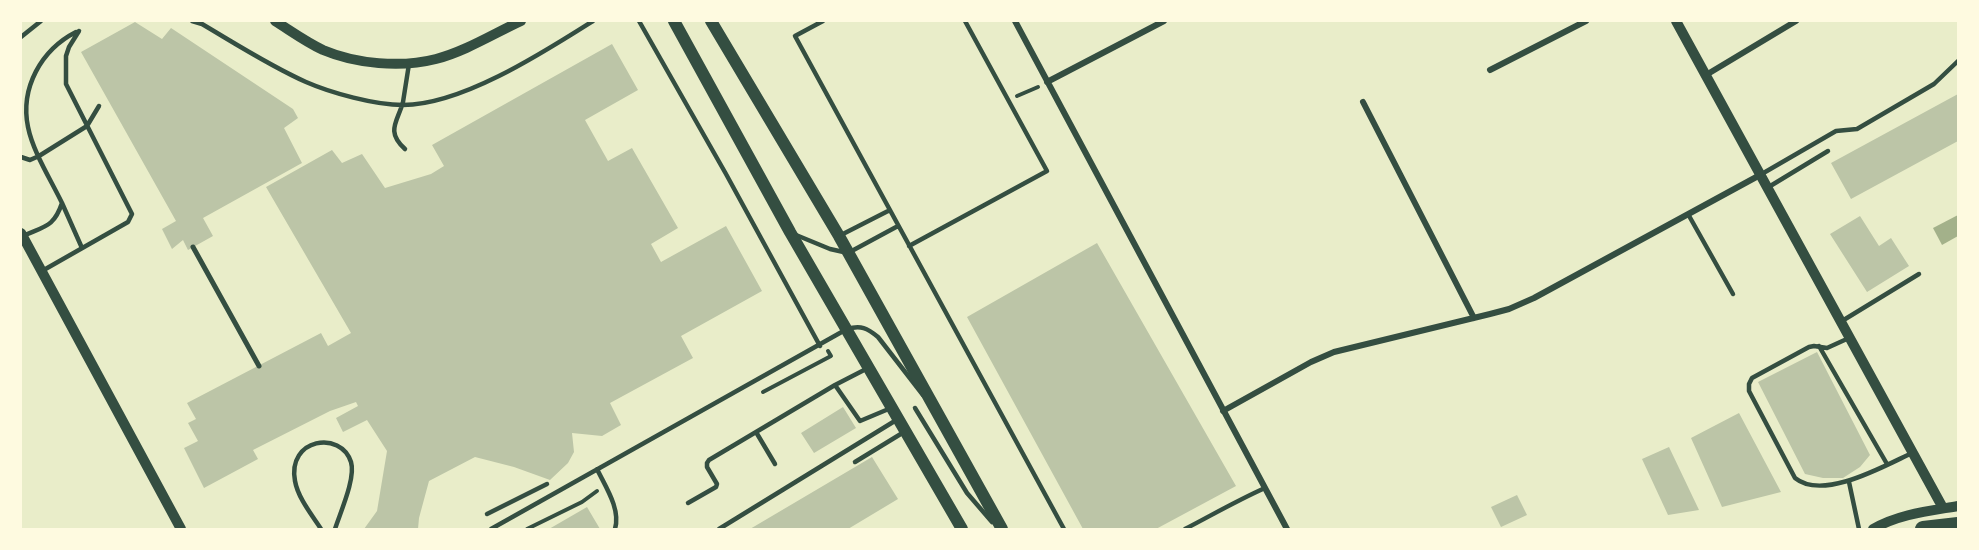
<!DOCTYPE html>
<html>
<head>
<meta charset="utf-8">
<style>
  body { margin:0 }
  #map { position:relative; width:1979px; height:550px; overflow:hidden; background:#e9edc9; font-family:"IBM Plex Sans",sans-serif }
  canvas { display:block }
  .frame { position:absolute; inset:0; border:22px solid #fefae0; pointer-events:none }
</style>
</head>
<body>
<div id="map">
<canvas width="1979" height="550"></canvas>
<div class="frame"></div>
</div>
<script>
const context = document.querySelector('canvas').getContext('2d');
context.lineJoin = 'round';
function fill(path, color) {
  context.fillStyle = color;
  context.fill(path, 'evenodd');
}
function trace(path, color, width, dash) {
  context.strokeStyle = color;
  context.lineWidth = width;
  context.lineCap = dash ? 'butt' : 'round';
  context.setLineDash(dash || []);
  context.stroke(path);
}
fill(new Path2D(`
  M1958,215V236L1942,245L1933,228Z`), '#a3b18a');
fill(new Path2D(`
  M135,22L162,39L171,28L293,109L298,118L284,128L302,163L203,218L213,236L188,250L183,240L172,249L162,229L176,221L81,52Z
  M612,44L638,90L585,120L608,161L632,148L678,228L651,244L661,262L726,226L762,291L681,336L693,358L610,403L621,425L602,436L572,433L574,452L568,463L550,480L514,467L475,457L429,481L419,518L418,529H364L377,511L387,451L367,420L343,432L336,418L358,406L356,402L330,411L253,450L258,459L204,488L184,448L198,441L188,423L196,419L187,403L321,333L328,346L351,333L266,187L332,150L342,163L362,154L385,188L431,174L444,166L432,145Z
  M1958,94V141L1851,199L1831,163Z
  M1860,216L1879,246L1891,238L1909,266L1867,292L1830,234Z
  M1097,243L1236,486L1156,529H1083L967,317Z
  M1817,352L1870,455L1860,467L1843,478H1823L1805,474L1758,382Z
  M843,407L856,428L814,453L801,433Z
  M1739,413L1781,492L1722,507L1691,438Z
  M1669,447L1699,510L1668,515L1642,459Z
  M872,457L898,499L848,529H750Z
  M1517,495L1527,515L1501,527L1491,507Z
  M587,507L600,529H549Z`), '#bcc5a7');
trace(new Path2D(`
  M1017,96L1038,87
  M763,392L831,356L828,351
  M527,529L582,502L597,491`), '#344e41', 4);
trace(new Path2D(`
  M192,21L202,24C236,44 270,66 306,82C331,93 375,105 403,105C462,105 544,52 593,21
  M639,21L726,174L820,346
  M823,21L795,36L1064,529
  M21,37L41,21
  M405,149C385,131 398,121 403,102C405,89 407,77 409,64
  M21,157L30,160L39,156L87,126L99,106
  M1760,175L1836,131L1857,129L1934,84L1958,61
  M1767,188L1828,151
  M62,203L82,248
  M1688,214L1733,294
  M796,235L830,249L848,253L898,226
  M23,236C45,226 54,227 62,203C51,180 33,152 28,127C20,88 41,50 76,32
  M839,236L890,210
  M909,246L1047,171L965,21
  M42,271L128,222L132,214L66,84V56L69,47L79,31
  M1842,321L1919,274
  M1849,338L1827,348L1814,346L1809,347L1752,378L1749,384V391L1795,478C1823,501 1884,466 1912,453
  M1819,346L1887,464
  M835,385L860,421L891,408
  M915,408L967,493L992,522
  M756,432L775,464
  M855,462L904,432
  M597,469C605,486 621,509 615,529
  M1849,482L1859,529
  M688,503L716,487L717,484L707,467V463L709,460L835,385L868,368
  M487,514L547,484
  M321,529C312,515 298,498 295,481C287,438 341,430 351,462C356,478 340,513 335,529
  M491,529L847,329C861,325 867,328 878,337L923,395
  M719,529L898,419
  M1185,529C1212,515 1238,500 1265,488`), '#344e41', 4.5);
trace(new Path2D(`
  M193,247L259,366`), '#344e41', 5);
trace(new Path2D(`
  M1015,21L1287,529
  M1490,70L1586,21
  M1706,75L1796,21
  M1047,82L1164,21
  M1363,102L1474,318
  M1223,411L1311,362L1334,352L1490,314L1509,309L1534,298L1760,175`), '#344e41', 6);
trace(new Path2D(`
  M275,21C291,31 306,42 323,50C356,64 401,68 436,59C466,51 493,34 521,21
  M1676,21L1943,508
  M21,233L181,529
  M1873,529C1899,514 1929,511 1958,506`), '#344e41', 10);
trace(new Path2D(`
  M674,21L790,232L962,529
  M711,21L839,236L1002,529`), '#344e41', 12);
trace(new Path2D(`
  M1923,529L1958,525`), '#344e41', 16);
</script>
</body>
</html>
